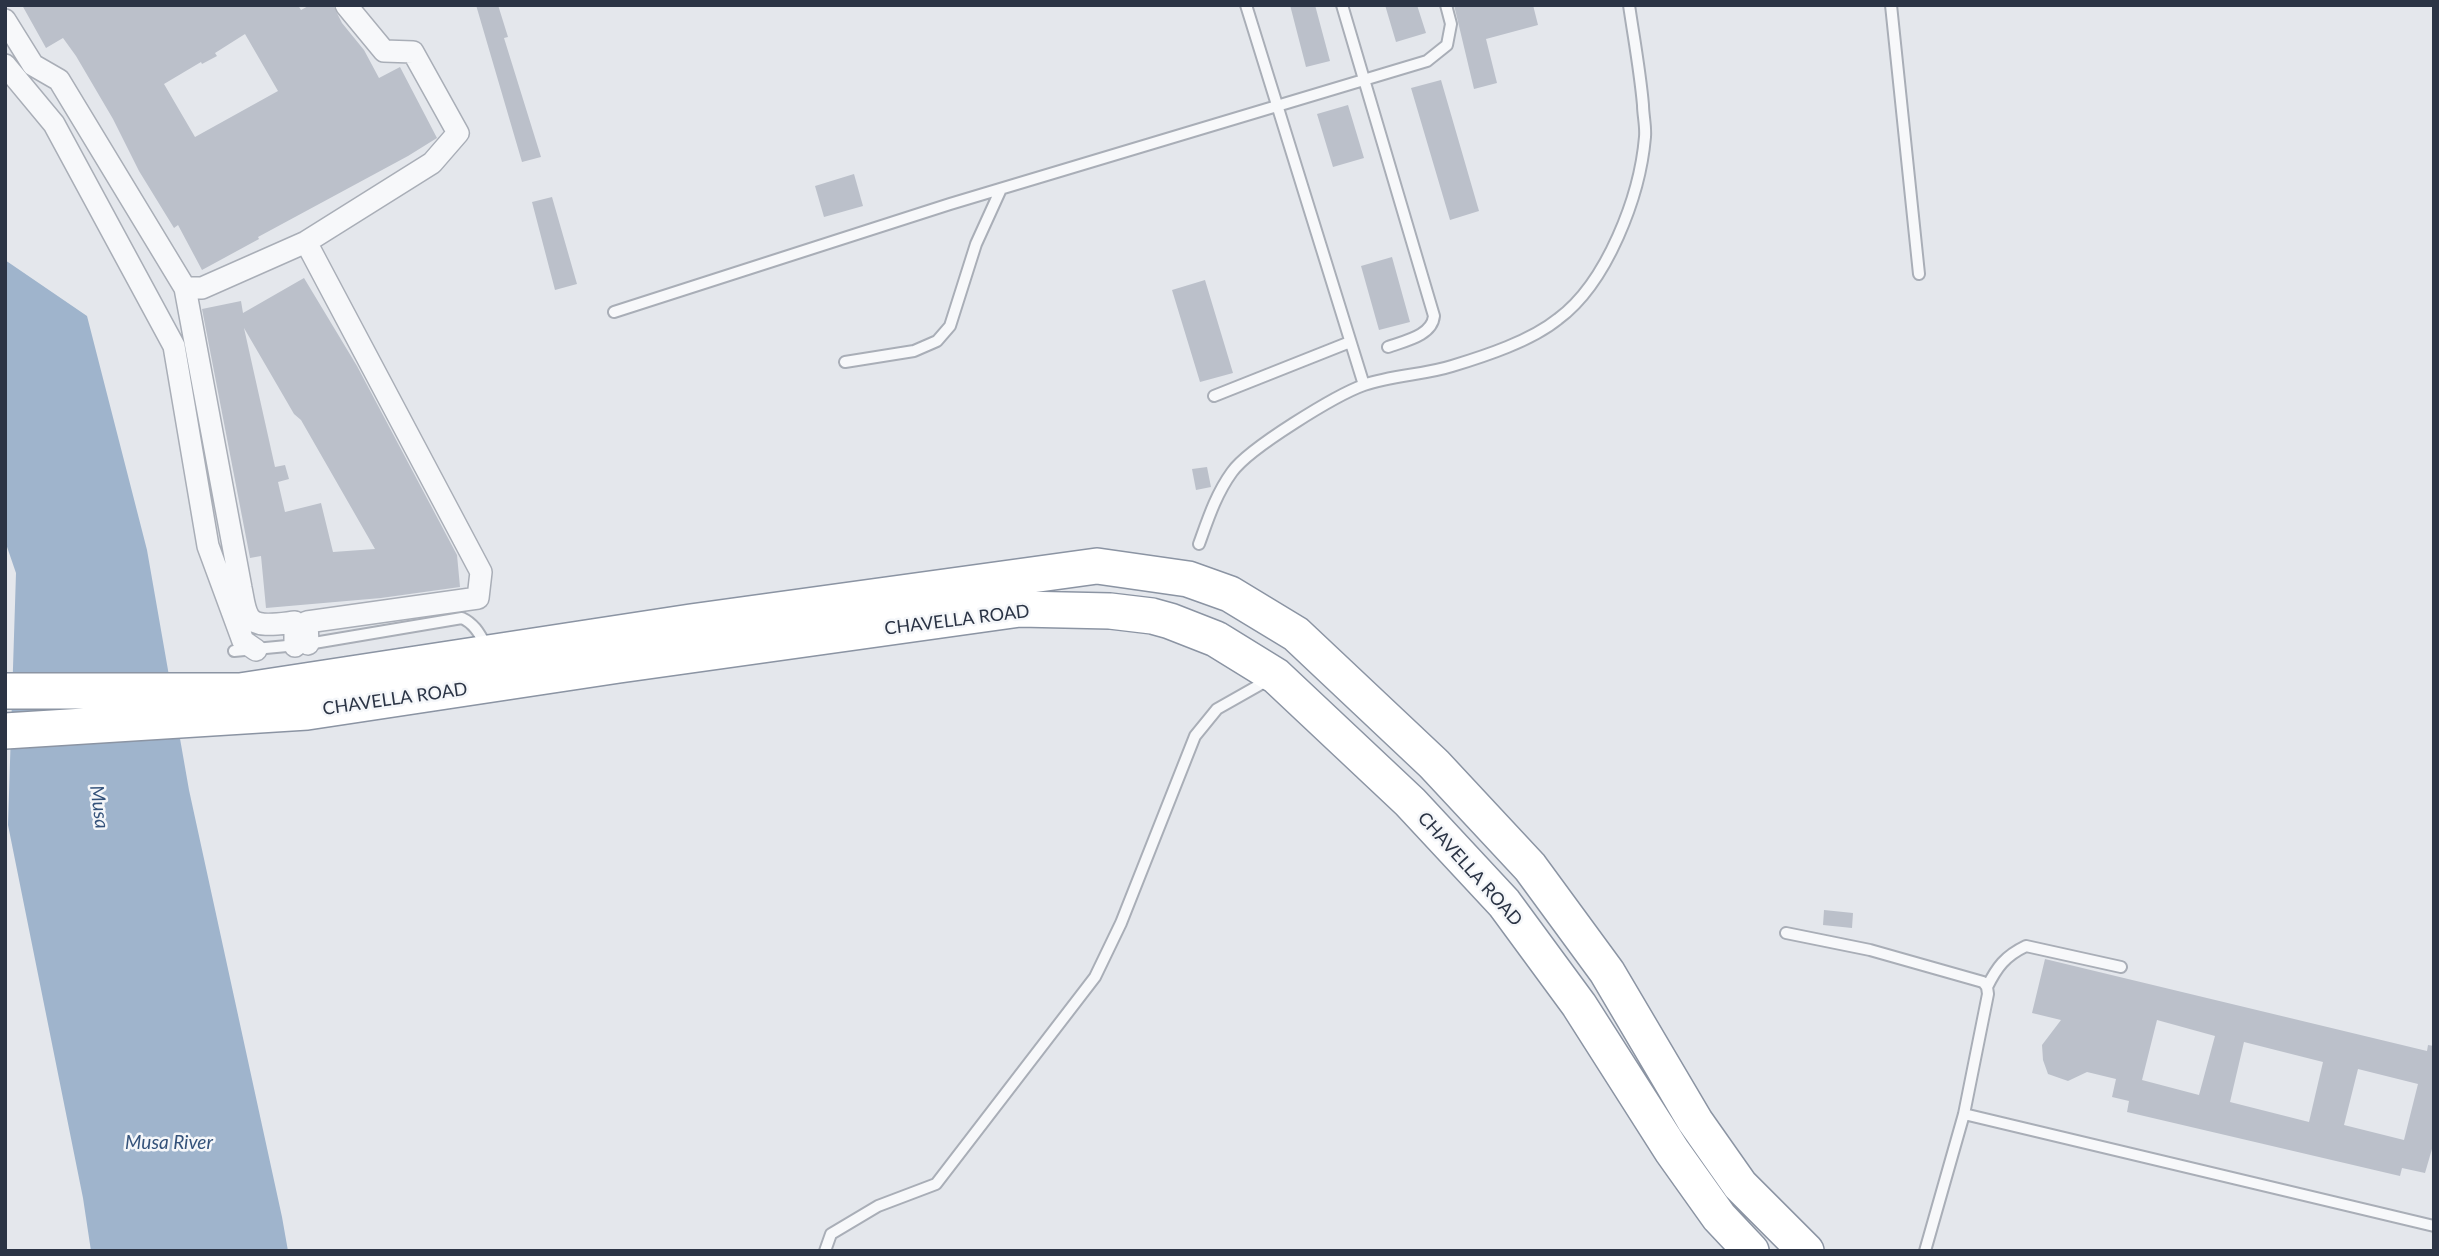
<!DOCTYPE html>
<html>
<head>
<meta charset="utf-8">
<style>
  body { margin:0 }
  #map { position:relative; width:2439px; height:1256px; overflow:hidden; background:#e4e7ec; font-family:Lato,sans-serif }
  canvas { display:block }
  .frame { position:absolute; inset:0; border:7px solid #2b3445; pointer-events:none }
</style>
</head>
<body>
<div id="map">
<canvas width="2439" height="1256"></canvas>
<div class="frame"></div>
</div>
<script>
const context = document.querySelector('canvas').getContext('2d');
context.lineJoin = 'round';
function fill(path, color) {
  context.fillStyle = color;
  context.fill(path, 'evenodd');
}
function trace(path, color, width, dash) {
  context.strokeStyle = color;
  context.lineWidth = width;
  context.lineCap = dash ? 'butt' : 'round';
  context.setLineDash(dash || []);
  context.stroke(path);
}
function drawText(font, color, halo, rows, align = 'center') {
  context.font = font + ' Lato,sans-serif';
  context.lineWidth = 5;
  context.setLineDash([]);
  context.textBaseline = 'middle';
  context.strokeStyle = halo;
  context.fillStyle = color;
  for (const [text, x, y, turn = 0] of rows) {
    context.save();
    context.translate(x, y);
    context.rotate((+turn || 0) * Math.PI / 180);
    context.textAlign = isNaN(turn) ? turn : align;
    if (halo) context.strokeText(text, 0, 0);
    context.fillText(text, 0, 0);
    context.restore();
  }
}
fill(new Path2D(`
  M5,260L87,316L147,550L189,790L282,1217L288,1251H91L83,1198L8,825L16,573L5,541Z`), '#9fb4cc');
fill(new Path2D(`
  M22,5H298L301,10L310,5H333L342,23L364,50L379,78L400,67L437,138L408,156L258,237L259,239L202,270L178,225L174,228L139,171L113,119L76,56L63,38L46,48ZM245,34L278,91L195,137L164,84L201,62L202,64L217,56L215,53Z
  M476,5H498L508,37L504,38L541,157L522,162Z
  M1290,5H1315L1330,61L1306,67Z
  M1385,5H1417L1426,33L1396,42Z
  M1454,5H1533L1538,25L1486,39L1497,83L1474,89Z
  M1441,80L1479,211L1450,220L1411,88Z
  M1348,105L1364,158L1333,167L1317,114Z
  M854,174L863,206L824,217L815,186Z
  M552,197L577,284L555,290L532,202Z
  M1392,257L1410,322L1379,330L1361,266Z
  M304,278L357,366L457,555L460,587L381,598L266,608L261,556L250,558L202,309L241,301L243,313ZM244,328L294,414L301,420L375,549L333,552L321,503L285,512L278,482L289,479L285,465L275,467Z
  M1205,280L1233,373L1200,382L1172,290Z
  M1207,467L1211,487L1196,490L1192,469Z
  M1824,910L1853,913L1852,928L1823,925Z
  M2045,959L2427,1051L2428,1045L2434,1046V1142L2425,1173L2402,1168L2400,1176L2127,1112L2129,1101L2112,1097L2116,1079L2087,1072L2068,1081L2048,1074L2043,1060L2042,1045L2061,1020L2032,1013ZM2157,1020L2215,1036L2199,1095L2142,1080ZM2244,1042L2323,1062L2309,1122L2230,1102ZM2358,1069L2418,1084L2404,1140L2344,1125Z`), '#bbc0ca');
const service = new Path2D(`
  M1246,5L1364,385
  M1342,5L1434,316C1432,336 1404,341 1388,347
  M1891,5L1919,274
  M614,312L950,204L1427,61L1447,45L1451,24L1446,5
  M845,362L914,351L937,341L950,326L976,244L1001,189
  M1214,396L1350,342
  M1199,544C1208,519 1216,494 1232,472C1249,448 1336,395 1364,385C1392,375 1424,375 1452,366C1485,356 1531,341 1558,319C1607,283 1640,196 1645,137C1646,126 1643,115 1643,105C1640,71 1634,39 1629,5
  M234,651L308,644L462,618C475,624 480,635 487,647
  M1786,933L1870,950L1983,982L1987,987L1988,994L1964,1114L1925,1251
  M1987,987C1997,967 2005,956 2026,946L2121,967
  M1964,1114L2434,1226
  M825,1251L831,1234L878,1206L936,1184L1095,977L1121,923L1195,736L1217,709L1270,679`);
const minor = new Path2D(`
  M5,20L33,65L59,80L185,288
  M5,65L54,124L174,346L208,546L243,641L256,650
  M306,242L481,572L478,598L307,622L308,644
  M295,646V622C283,623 257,629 249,617C244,610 243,597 241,588L185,288H202L306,242L432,163L458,133L413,52L384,51L346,5`);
const trunk = new Path2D(`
  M5,691H240L691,622L1097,566L1188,579L1230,594L1296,634L1434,764L1530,867L1607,972L1695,1121L1740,1185L1806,1251
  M5,731L307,712L619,665L1020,609L1110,611L1152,616L1170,621L1216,639L1276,676L1410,802L1504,903L1579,1005L1672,1151L1719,1217L1751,1251`);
trace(service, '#a9aeb7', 14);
trace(minor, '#a9aeb7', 24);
trace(trunk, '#8b94a3', 38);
trace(service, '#f7f8fa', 10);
trace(minor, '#f7f8fa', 21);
trace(trunk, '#fff', 35);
drawText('18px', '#2b3445', '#f4f6f9', [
  ["CHAVELLA ROAD",957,620,-7],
  ["CHAVELLA ROAD",395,699,-8],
  ["CHAVELLA ROAD",1470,869,48]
]);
drawText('italic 19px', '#34527a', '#f4f6f9', [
  ["Musa",99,807,82],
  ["Musa River",169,1143]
]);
</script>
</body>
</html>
